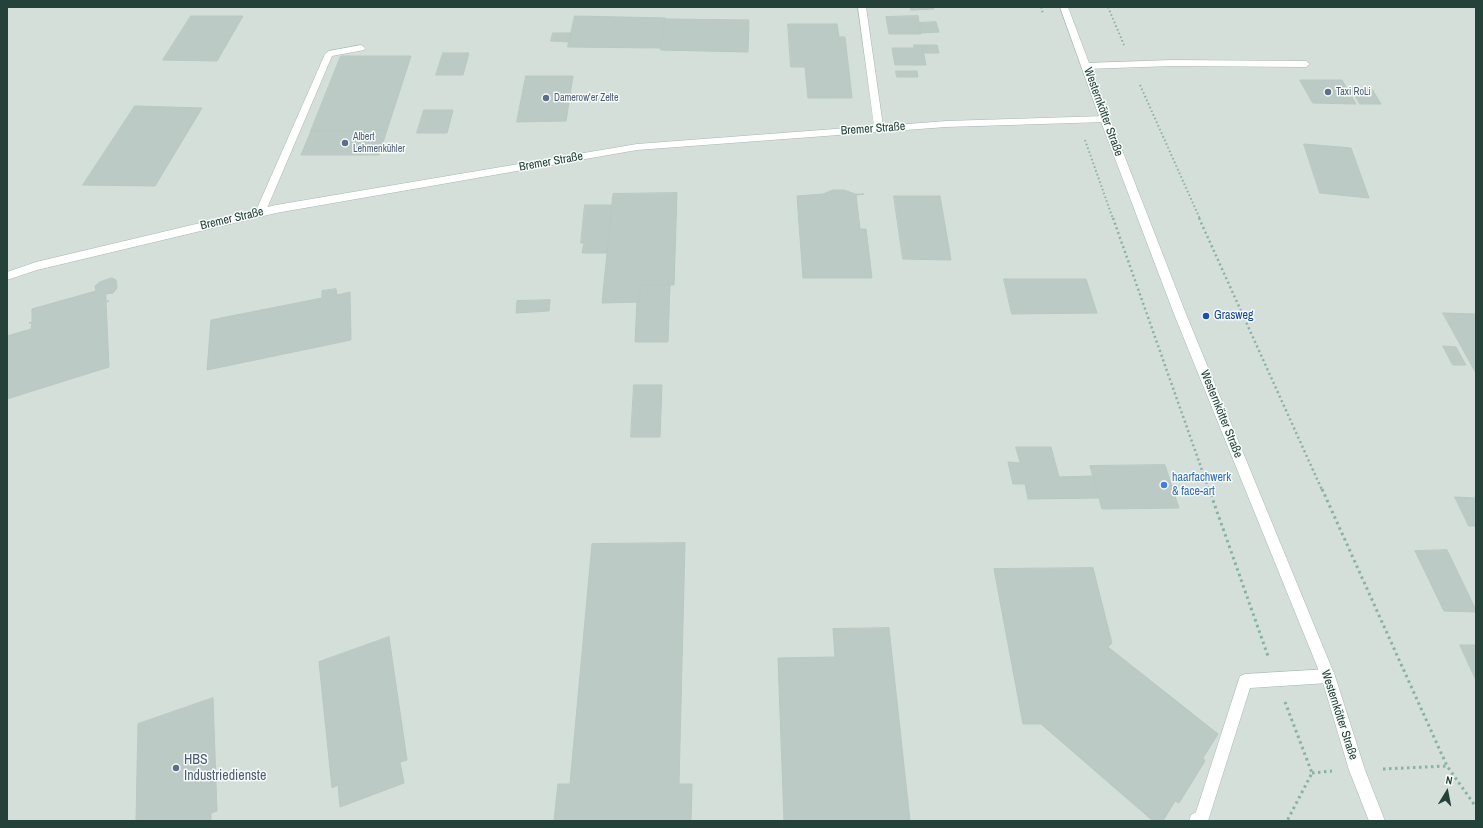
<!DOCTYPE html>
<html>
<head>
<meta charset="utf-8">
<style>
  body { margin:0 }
  #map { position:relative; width:1483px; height:828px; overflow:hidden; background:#e6efeb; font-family:"Archivo Narrow",sans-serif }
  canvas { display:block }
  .frame { position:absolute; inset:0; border:8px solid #24423a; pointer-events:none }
  .north { position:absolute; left:1427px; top:772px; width:40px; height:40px; -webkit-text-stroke:3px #f7fbf9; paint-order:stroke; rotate:10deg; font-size:11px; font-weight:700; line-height:16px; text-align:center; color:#24423a }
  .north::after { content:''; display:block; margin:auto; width:14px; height:18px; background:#24423a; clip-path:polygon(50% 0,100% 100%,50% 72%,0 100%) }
</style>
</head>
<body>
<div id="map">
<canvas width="1483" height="828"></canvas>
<div class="frame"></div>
<div class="north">N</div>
</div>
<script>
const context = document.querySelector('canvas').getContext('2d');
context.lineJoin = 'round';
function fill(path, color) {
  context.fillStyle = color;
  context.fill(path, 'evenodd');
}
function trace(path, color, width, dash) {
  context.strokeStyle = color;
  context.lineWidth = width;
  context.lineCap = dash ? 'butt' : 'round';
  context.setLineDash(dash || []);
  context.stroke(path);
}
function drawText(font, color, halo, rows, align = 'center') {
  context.font = font + ' "Archivo Narrow",sans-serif';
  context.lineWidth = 3;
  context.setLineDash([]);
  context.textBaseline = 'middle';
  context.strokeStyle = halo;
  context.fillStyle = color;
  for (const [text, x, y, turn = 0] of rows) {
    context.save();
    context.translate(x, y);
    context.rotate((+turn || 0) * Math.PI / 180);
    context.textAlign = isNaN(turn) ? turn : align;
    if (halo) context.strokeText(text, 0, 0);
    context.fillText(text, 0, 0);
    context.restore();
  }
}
fill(new Path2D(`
  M7,7H1476V821H7Z`), '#d4dfda');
const building = new Path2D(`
  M911,7H933L934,9L911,10Z
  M191,16H243L217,61L163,60Z
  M575,16L665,18L661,48L568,47Z
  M918,16L921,34H889L886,17Z
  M665,19L749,20L748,52L661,50Z
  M936,22L939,32L921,33L919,23Z
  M788,24H837L839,37H845L852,98H808L805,67H791Z
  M553,33H571L569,42L551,41Z
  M914,45H922L926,65H895L892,48H914Z
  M922,45H937L939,53H924Z
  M443,53H469L463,75H436Z
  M341,56H411L387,130L311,131Z
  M896,71H917L918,77H897Z
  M526,76H573L566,121L517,122Z
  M1300,80H1342L1356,104L1313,103Z
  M1351,88L1372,89L1381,104H1360Z
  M135,106L202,108L155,186L83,185Z
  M424,110H453L447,133H417Z
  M387,130L379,155H301L311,131Z
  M1304,144L1351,148L1369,198L1320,193Z
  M833,190H844L855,194H864L856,195L860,229H866L872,278H803L797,196L823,194Z
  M677,193L674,285H640L639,302L602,303L613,194Z
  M894,196H940L951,260L903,259Z
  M585,205H612L607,253H582L584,243H581Z
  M112,278L116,280L117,288L113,293L106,294V301H109L106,302L109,367L7,399V336L31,329L32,323H29L32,322V309L96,291L95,286L100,282Z
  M1004,279H1086L1097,313L1012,314Z
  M640,285H670L668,342H635L637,302H639Z
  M336,289L337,295L350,292L351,340L207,370L211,320L322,298V291Z
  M550,300L549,311L516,313L517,301Z
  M1443,313L1476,314V373Z
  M1443,346L1456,347L1466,365H1453Z
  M634,385H662L660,437H631Z
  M1016,447H1051L1059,477L1093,476L1098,498L1028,499L1025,484H1013L1008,462L1020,463Z
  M1165,465L1179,508L1102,509L1090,466Z
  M1455,497L1476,498V526H1469Z
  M685,543L679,784H692L691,821H554L558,784H570L592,544Z
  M1447,550L1476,610V612L1444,611L1415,551Z
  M1093,568L1112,643L1108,647L1218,734L1203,758L1205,761L1179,803L1175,801L1163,821H1153L1041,724H1023L994,569Z
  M889,628L910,821H784L778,658L835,657L833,629Z
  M389,637L407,760L400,762L404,783L340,807L338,785L332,788L319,662Z
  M1460,645H1476V680Z
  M213,698L217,811L211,813V821H136L138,724Z`);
fill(building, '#bbcac4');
trace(building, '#b8c9c2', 1);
const service = new Path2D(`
  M361,45L365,48L364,50L332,56L265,213L264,216H256L255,213L325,54L329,51Z
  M1172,60L1306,61L1310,64L1306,67L1172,66L1086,69L1082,66L1086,63Z
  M1328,669L1333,671L1335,676L1333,681L1328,683L1250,688L1208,821H1189L1191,815L1196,812L1240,676L1245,674Z`);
const minor = new Path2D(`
  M858,7H866L883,126L946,121L1105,116L1110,119L1105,122L946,127L637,150L276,213L37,270L7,280V272L36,262L276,205L637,144L874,126Z`);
const tertiary = new Path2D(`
  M1060,7H1068L1110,119L1186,314L1335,676L1365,770L1385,821H1369L1349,770L1321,676L1174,314L1100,119Z`);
trace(service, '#a8b8b2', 1);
trace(minor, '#a8b8b2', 1);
trace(tertiary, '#a8b8b2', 1);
trace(new Path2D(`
  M1041,7L1043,14
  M1108,7L1124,45
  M1140,85L1200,219
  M1085,140L1113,219`), '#86b3a5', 2, [1.5, 2.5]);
trace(new Path2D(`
  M1113,218L1209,490
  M1199,218L1322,490`), '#86b3a5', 2.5, [2, 3]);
trace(new Path2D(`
  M1209,489L1268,656
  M1322,489L1447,766L1476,807
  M1285,702L1312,773L1287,821
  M1383,769L1447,766
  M1312,773L1332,771`), '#86b3a5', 3, [2.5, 3.5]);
fill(service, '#fff');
fill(minor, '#fff');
fill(tertiary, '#fff');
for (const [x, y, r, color] of [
  [1328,92,4,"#5c6f8a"],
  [546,98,4,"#5c6f8a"],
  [345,143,4,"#5c6f8a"],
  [1206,316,4,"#1a4fb4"],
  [1164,485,4,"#3f7fe0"],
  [176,768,4,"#5c6f8a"]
]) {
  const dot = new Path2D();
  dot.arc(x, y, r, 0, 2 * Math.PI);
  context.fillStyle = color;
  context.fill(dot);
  trace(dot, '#f7fbf9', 1.5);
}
drawText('10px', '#4e5e75', '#f7fbf9', [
  ["Taxi RoLi",1336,92],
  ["Damerow'er Zelte",554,98],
  ["Albert",353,137],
  ["Lehmenkühler",353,149]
], 'left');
drawText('12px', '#24423a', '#f7fbf9', [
  ["Westernkötter Straße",1103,112,70],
  ["Bremer Straße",873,129,-4],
  ["Bremer Straße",551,162,-10],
  ["Bremer Straße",232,219,-13],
  ["Westernkötter Straße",1221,414,68],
  ["Westernkötter Straße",1339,715,72]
]);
drawText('12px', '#164399', '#f7fbf9', [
  ["Grasweg",1214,316]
], 'left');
drawText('12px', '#366cbe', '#f7fbf9', [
  ["haarfachwerk",1172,478],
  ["& face-art",1172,492]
], 'left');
drawText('14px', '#4e5e75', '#f7fbf9', [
  ["HBS",184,760],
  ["Industriedienste",184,776]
], 'left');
</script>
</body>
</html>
